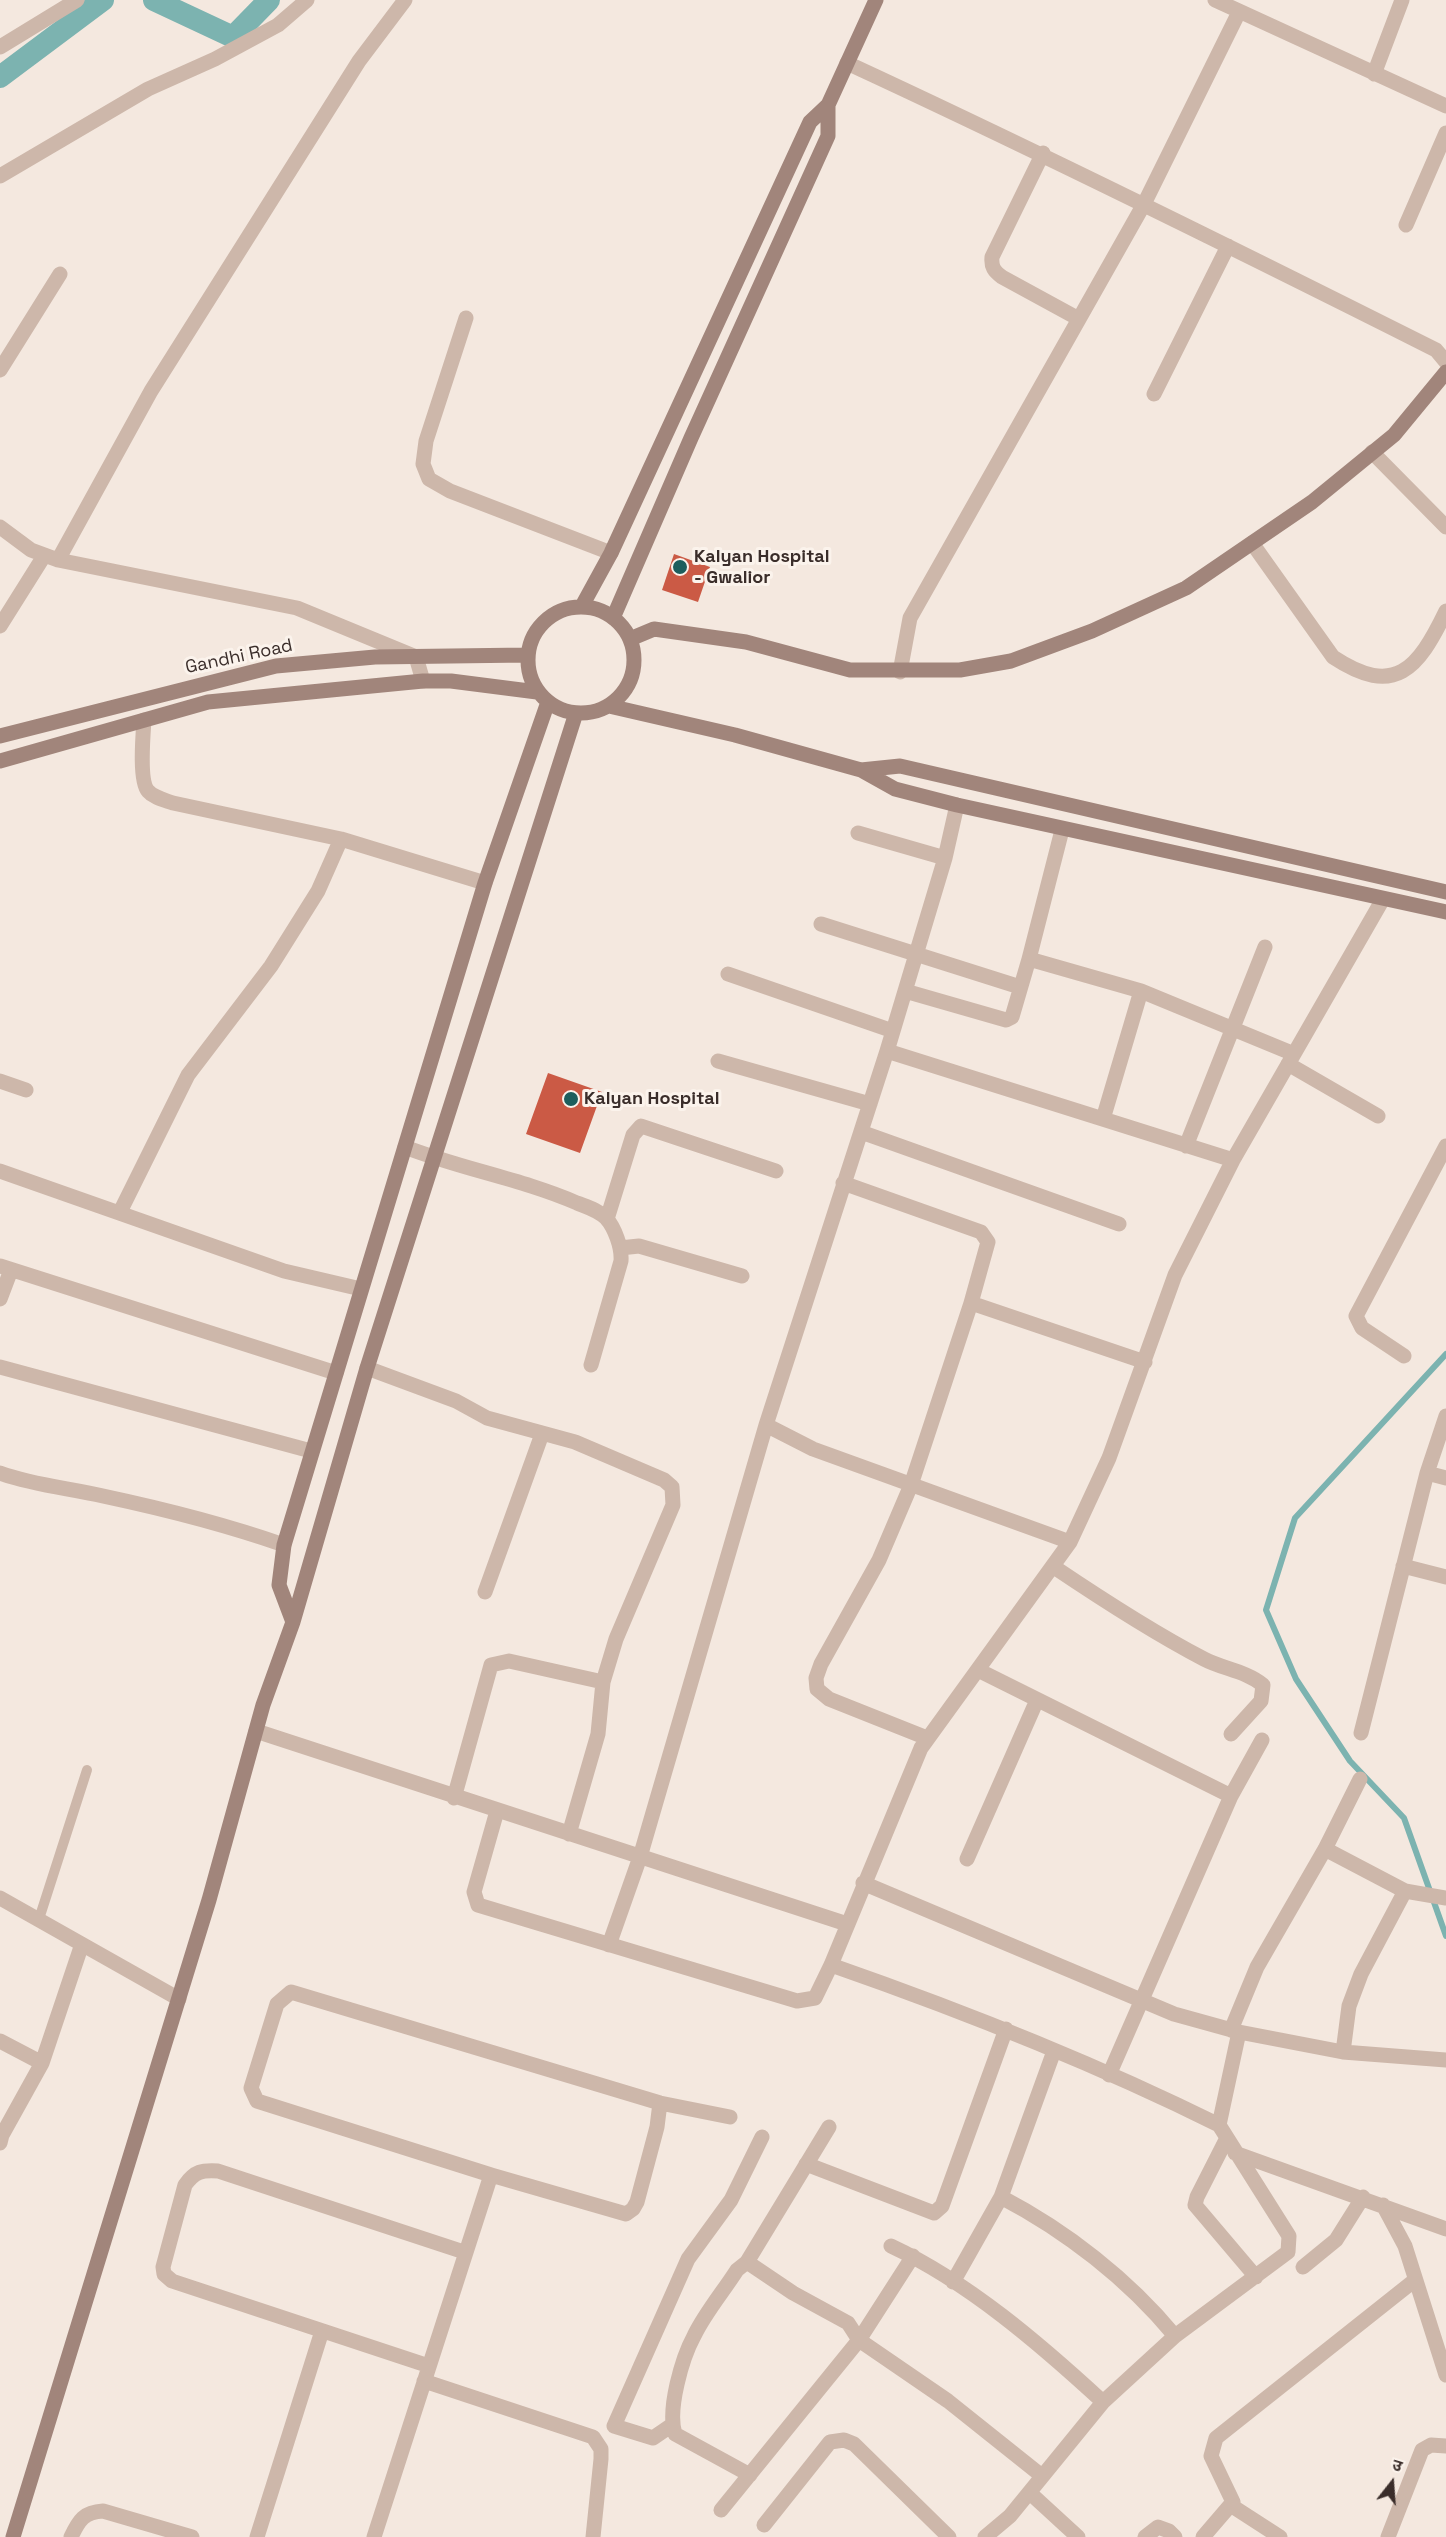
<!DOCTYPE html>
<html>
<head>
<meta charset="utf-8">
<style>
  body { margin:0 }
  #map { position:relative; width:1446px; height:2537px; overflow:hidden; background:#f4e8df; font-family:"Space Grotesk","Noto Sans Devanagari",sans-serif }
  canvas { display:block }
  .north { position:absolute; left:1362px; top:2453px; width:60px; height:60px; -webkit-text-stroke:4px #fbf3ec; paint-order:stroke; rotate:17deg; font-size:16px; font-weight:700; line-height:24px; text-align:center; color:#3a2d2a }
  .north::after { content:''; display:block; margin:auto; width:21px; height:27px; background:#3a2d2a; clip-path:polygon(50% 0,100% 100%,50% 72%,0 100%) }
</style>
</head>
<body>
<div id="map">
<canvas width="1446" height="2537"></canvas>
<div class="north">उ</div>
</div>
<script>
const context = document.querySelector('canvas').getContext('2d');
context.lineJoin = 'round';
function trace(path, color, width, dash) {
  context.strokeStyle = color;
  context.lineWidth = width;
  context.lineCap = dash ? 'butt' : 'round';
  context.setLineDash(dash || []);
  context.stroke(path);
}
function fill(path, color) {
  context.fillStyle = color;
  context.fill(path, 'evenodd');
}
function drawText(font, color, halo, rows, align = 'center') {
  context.font = font + ' "Space Grotesk",sans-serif';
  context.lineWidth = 6;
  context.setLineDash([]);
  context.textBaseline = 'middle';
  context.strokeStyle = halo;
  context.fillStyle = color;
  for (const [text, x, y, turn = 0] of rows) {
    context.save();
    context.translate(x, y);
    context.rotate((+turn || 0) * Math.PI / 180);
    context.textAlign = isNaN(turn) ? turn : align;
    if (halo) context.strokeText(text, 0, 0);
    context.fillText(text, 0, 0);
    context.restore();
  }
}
trace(new Path2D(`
  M1446,1354L1295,1518L1266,1610L1296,1679L1350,1761L1404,1818L1446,1936`), '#7cb3b0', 6);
trace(new Path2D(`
  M154,0L233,37L269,0
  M0,77L103,0`), '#7cb3b0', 22);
fill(new Path2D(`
  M674,554L710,567L698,602L662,590Z
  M548,1073L602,1092L580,1153L526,1134Z`), '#cb5a45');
trace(new Path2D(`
  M39,1919L87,1770`), '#cdb7aa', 10);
trace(new Path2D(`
  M1215,0L1446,106
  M0,47L77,0
  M847,63C1046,155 1241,252 1436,350L1446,362
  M1374,74L1402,0
  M1043,153L992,257C991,267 994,271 1002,277L1079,319
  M0,176L148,89L215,59L278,25L307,0
  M1406,225L1446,133
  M466,318L426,441L423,464L429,479L450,491L611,553
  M0,370L60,274
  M1154,394L1228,246
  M1372,452L1446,527
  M0,527L31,550L58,560L297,608L416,657L423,681
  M1252,543L1333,657C1395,698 1418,669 1446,611
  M58,560L151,391L359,61L405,0
  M0,626L44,556
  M900,672L910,618L1144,204L1239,12
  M144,720C143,735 139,781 148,791C154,798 165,800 173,803L341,839L485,883
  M957,805L945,858L887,1051L766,1425L813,1449L1070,1542
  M858,833L945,858
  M821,924L1020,987
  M1029,959L1141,991L1294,1054
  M728,974L893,1031
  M905,991L1006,1020L1012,1017L1029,959L1062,830
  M887,1051L1233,1160
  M718,1061L870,1104
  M1288,1064L1378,1116
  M0,1081L26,1090
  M1103,1119L1141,991
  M861,1132L1119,1224
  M1186,1146L1265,947
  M405,1147C461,1169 522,1179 577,1203C587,1207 598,1210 606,1218C615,1228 622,1248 621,1261L591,1365
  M0,1171L284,1271L361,1289
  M843,1183L981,1232L988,1242L971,1303L911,1485L879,1560L821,1664L816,1678L817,1689L829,1699L927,1738
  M120,1212L188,1075L271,966L318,891L341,839
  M607,1219L633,1135L641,1126L776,1171
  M620,1248L639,1246L742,1276
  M0,1266L336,1373
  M0,1299L11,1270
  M971,1303L1145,1362
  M1404,1356L1362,1328L1356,1316L1446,1146
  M0,1367L311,1451
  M367,1368L456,1401L487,1418L575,1442L664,1480L672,1487L673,1505L616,1639L603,1682L598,1734L569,1834
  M1446,1416L1427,1473L1446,1478
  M0,1473C33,1485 68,1488 103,1496C164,1509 224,1524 284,1545
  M1403,1566L1446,1577
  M1054,1567C1103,1600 1152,1632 1204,1659C1223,1669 1246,1671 1263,1685L1261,1701L1231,1734
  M485,1592L542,1434
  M978,1670L1231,1796
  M256,1731L847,1924
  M1361,1733L1427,1473
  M454,1798L491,1665L509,1661L603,1682
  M497,1811L474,1892L478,1905L797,2001L815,1998L831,1965L921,1748L1070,1542L1109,1458L1175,1275L1233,1160L1383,899
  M1325,1849L1405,1891L1446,1898
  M967,1859L1037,1700
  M863,1883L1174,2014L1239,2032L1343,2052L1446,2060
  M0,1898L179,1999
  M609,1945L640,1857L766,1425
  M831,1965C963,2011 1094,2063 1219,2125
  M1231,2030L1257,1967L1325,1849L1360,1779
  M0,2041L42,2063L2,2135L0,2143
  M1343,2052L1349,2006L1361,1974L1405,1891
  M42,2063L82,1944
  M1109,2075L1231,1796L1262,1740
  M660,2103L657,2127L637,2202L633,2209L626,2214L491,2175L257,2101L251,2088L277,2004L291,1992L660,2103L730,2117
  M1227,2138L1197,2197L1195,2205L1256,2277
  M1235,2153L1446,2229
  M806,2164L934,2213L942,2206L1006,2029
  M1001,2197C1066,2231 1128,2279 1175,2336
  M1383,2205L1405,2246L1446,2375
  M891,2246C968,2282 1040,2344 1103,2402L1175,2336L1288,2252L1289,2236L1219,2125L1239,2032
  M913,2256L859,2340L948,2401L1042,2476
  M1303,2267L1336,2240L1363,2197
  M953,2282L1001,2197L1054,2051
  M429,2366L172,2281L164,2274L163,2267L185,2185C195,2171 202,2170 218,2171L464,2252
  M424,2381L593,2437L601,2449V2459L593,2537
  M672,2425L653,2438L614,2426L688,2259L731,2200L762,2137
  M750,2475L675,2434C667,2410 682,2358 694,2336C705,2313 723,2292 737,2270L747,2262L829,2127
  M1030,2493L1078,2537
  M1232,2506L1280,2537
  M721,2510L859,2340L848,2323L793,2293L747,2262
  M764,2525L830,2442L844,2440L854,2444L949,2537
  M71,2537C79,2520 84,2512 103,2511L192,2537
  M257,2537L322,2331
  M374,2537L491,2175
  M985,2537L1010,2516L1103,2402
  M1145,2537L1158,2527L1169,2531L1175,2537
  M1203,2537L1233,2502L1211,2456L1216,2438L1415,2280
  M1388,2537L1422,2450L1431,2445L1446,2446`), '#cdb7aa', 15);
trace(new Path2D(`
  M582,606L611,553L810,122L828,105L876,0
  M528 660a53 53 0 1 1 106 0a53 53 0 1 1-106 0Z
  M613,618L691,438L828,136V105
  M630,639L654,629L746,642L850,670H960L1011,661L1092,631L1186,588L1312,502L1394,435L1446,372
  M609,706L735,735L861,770L895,789L957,805L1446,912
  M0,736L276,666L375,657L527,655
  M0,761L208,702L423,681H451L537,692
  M861,770L900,766L1446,892
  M293,1622L279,1585L284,1545L485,883L548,702
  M13,2537L209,1900L263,1705L293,1622L367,1368L576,713`), '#a1857b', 15);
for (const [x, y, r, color] of [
  [680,567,8,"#1d5e5d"],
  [571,1099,8,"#1d5e5d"]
]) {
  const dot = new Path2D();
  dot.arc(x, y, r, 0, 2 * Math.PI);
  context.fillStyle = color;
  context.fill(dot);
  trace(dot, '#fbf3ec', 2);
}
drawText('bold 18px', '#3a2d2a', '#fbf3ec', [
  ["Kalyan Hospital",694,557],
  ["- Gwalior",694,578],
  ["Kalyan Hospital",584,1099]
], 'left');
drawText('18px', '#3a2d2a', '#fbf3ec', [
  ["Gandhi Road",239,657,-12]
]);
</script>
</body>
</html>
